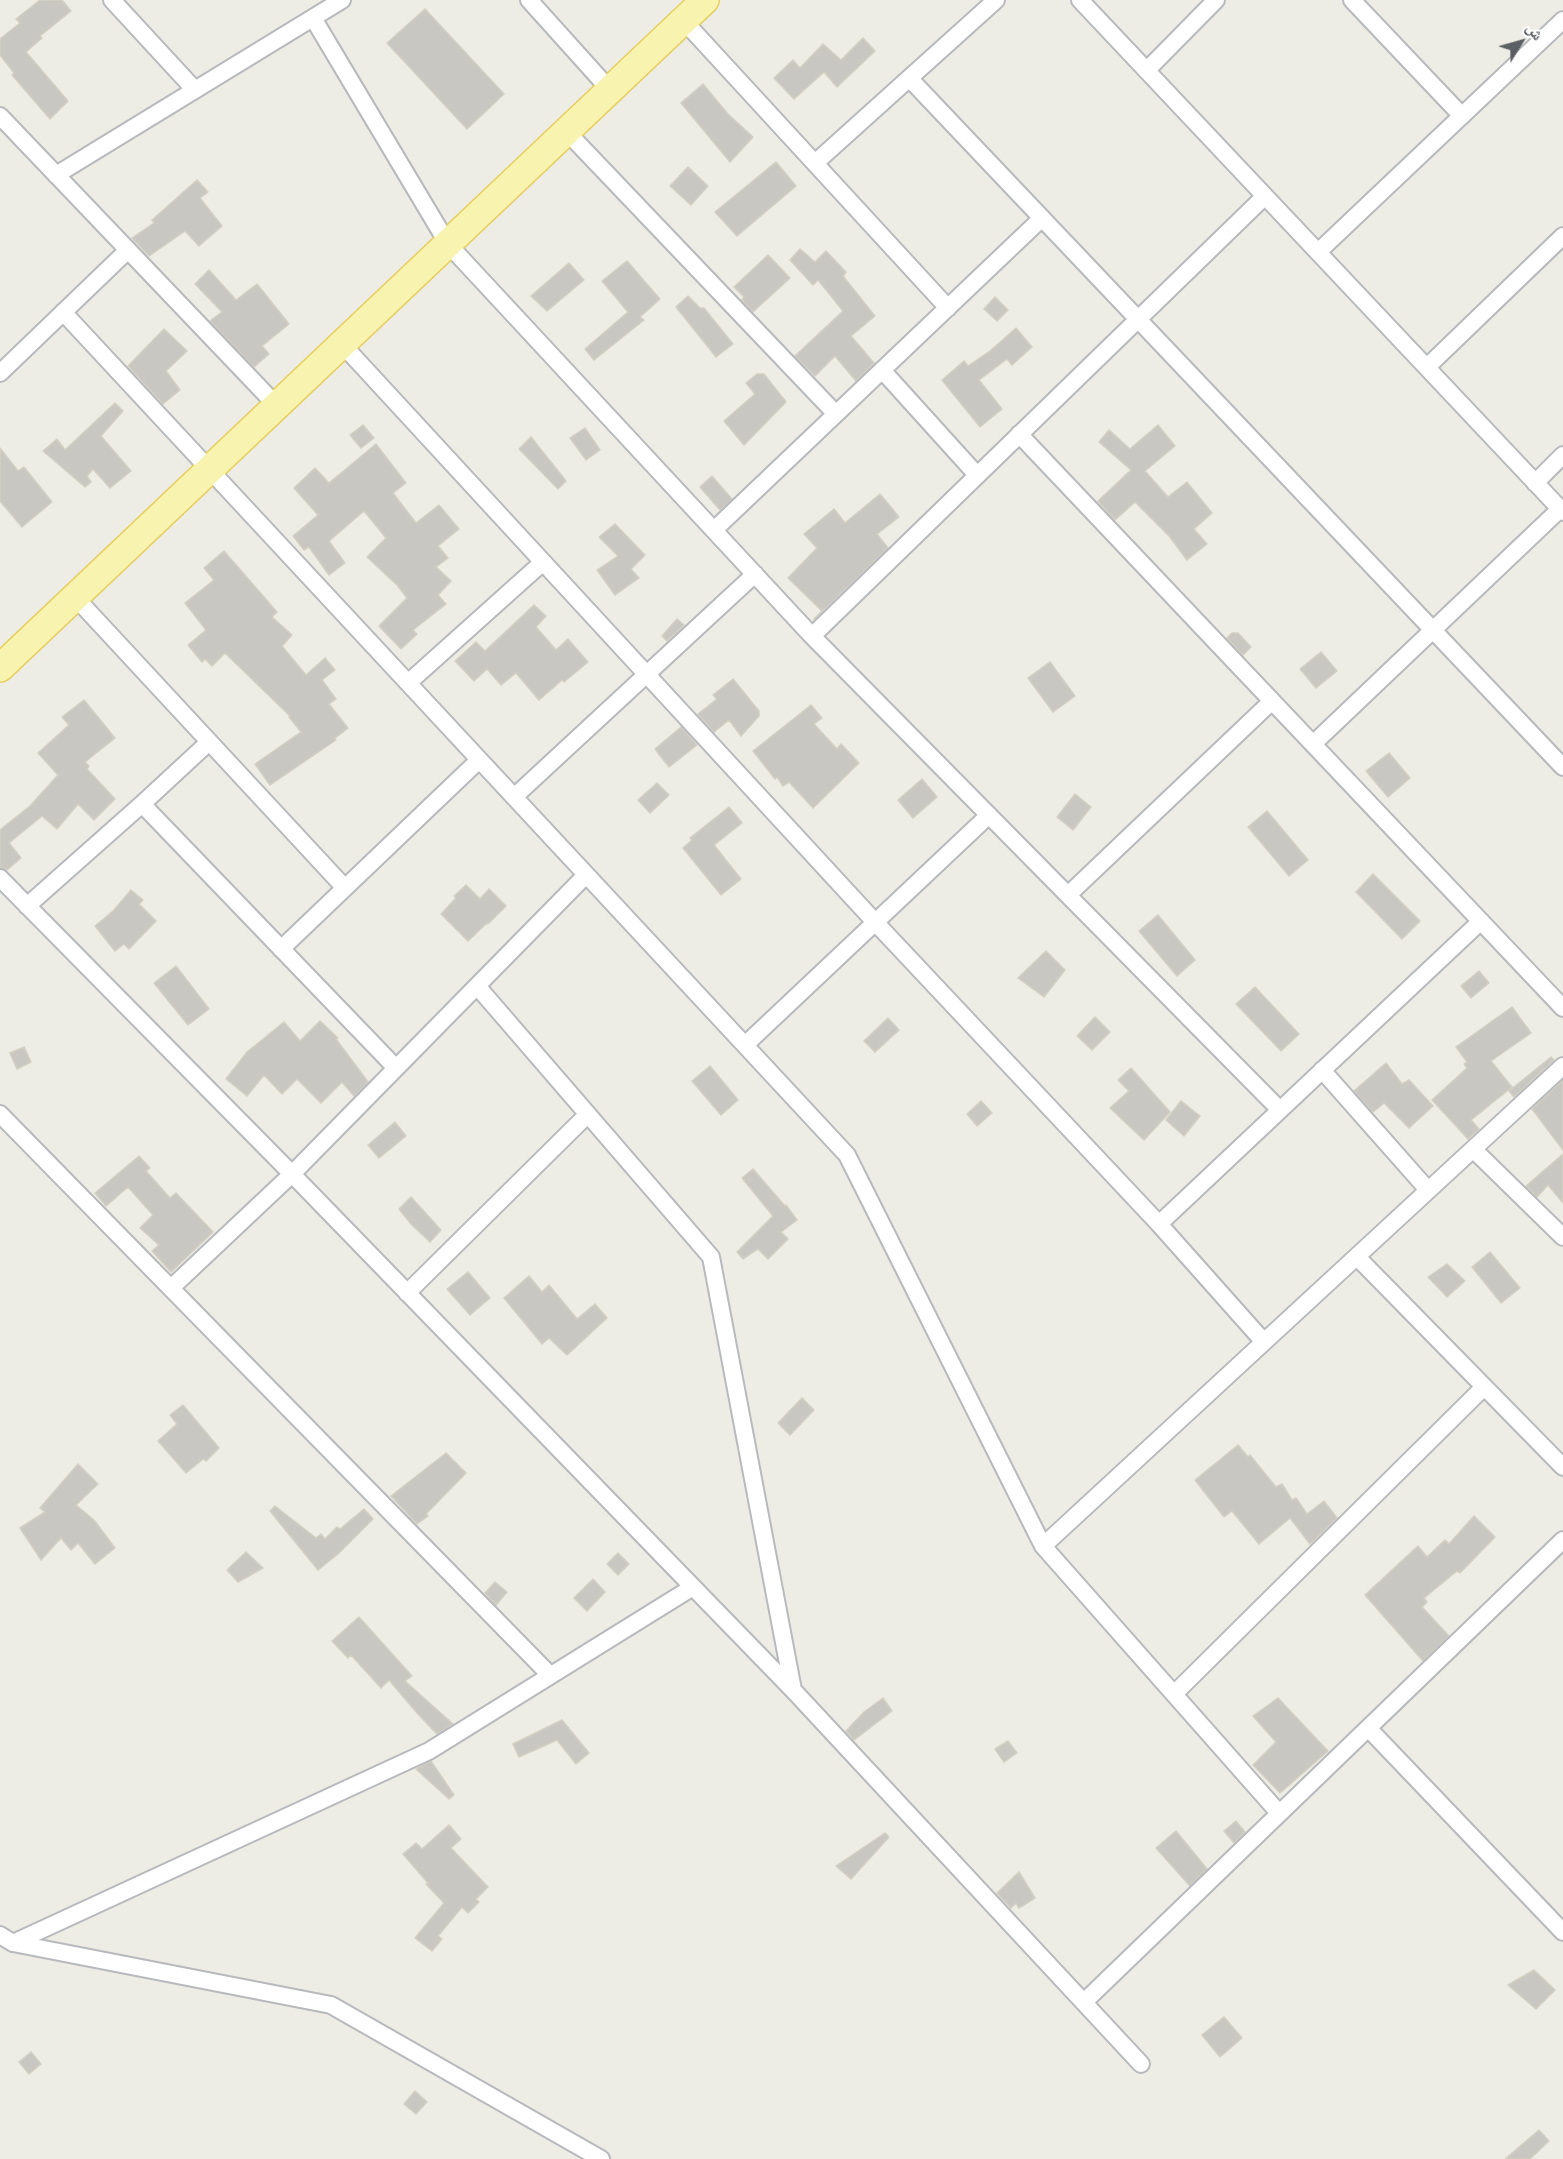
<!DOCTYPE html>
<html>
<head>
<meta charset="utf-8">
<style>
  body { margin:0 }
  #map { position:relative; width:1563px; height:2159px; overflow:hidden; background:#eeede5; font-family:"PT Sans","Noto Naskh Arabic",sans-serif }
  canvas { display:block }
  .north { position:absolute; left:1491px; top:12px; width:60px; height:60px; -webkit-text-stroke:4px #fff; paint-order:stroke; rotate:53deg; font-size:16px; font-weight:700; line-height:24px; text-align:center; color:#5c5f64 }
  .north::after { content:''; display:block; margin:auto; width:21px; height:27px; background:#5c5f64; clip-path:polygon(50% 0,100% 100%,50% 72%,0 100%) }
</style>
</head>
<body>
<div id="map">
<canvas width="1563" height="2159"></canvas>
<div class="north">ش</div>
</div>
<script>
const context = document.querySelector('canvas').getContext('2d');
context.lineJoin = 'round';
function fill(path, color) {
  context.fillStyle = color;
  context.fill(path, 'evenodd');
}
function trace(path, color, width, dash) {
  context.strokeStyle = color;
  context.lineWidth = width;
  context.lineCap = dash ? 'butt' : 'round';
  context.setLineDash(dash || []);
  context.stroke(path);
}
const building = new Path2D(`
  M40,0H62L71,11L40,36L42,38L26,52L68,101L50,119L12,75L14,73L0,55V39L20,23L16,19Z
  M425,9L504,94L467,129L387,43Z
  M863,38L875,51L837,87L824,72L794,99L774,78L793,60L800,68L823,44L841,60Z
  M703,84L728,114L753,137L730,162L681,103Z
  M776,162L796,186L737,236L715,212Z
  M688,167L708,186L691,205L670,186Z
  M197,180L208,192L200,198L222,226L199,246L185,231L149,256L132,238L154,223L152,220Z
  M800,249L815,262L826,251L846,272L843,276L875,316L851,336L874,363L856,381L835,356L815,376L795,356L843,311L818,280L813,285L790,260Z
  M768,255L790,278L753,312L742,300L744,297L734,287Z
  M627,261L660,299L640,317L644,320L594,360L585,349L628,312L602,281Z
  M569,263L584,280L547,311L531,296Z
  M209,270L236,300L257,284L289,324L262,346L269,354L254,367L210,321L222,312L195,284Z
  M688,296L700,308H704L733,344L716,357L676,307Z
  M995,297L1008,310L997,321L984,309Z
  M1016,328L1032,347L1012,365L1007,359L979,380L1002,409L980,427L942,380L964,361L968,366L990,351Z
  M164,329L187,351L166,371L180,390L163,404L128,366Z
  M757,374H764L786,402L744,445L724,421L755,394L746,383Z
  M115,403L123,411L101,436L131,471L110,488L93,469L87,476L91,482L85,487L43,451L57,439L65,450Z
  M363,425L374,438L361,448L350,435Z
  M1158,425L1175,446L1145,471L1168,497L1187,482L1212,513L1194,529L1207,544L1187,560L1169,536L1135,502L1115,520L1098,501L1131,470L1099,442L1109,430L1130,449Z
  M585,428L600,450L586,460L570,438Z
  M531,437L566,481L558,489L519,449Z
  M376,444L406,483L393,493L416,523L439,505L459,529L438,546L448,558L436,567L451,581L438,595L446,604L413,630L417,634L401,649L379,626L407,598L397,585L367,557L386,538L364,511L329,541L345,563L329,575L309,547L304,550L293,536L318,515L294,488L315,468L329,483Z
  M0,448L18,471L24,467L52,502L22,527L0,501Z
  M712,476L732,499L720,510L700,487Z
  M880,494L899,517L877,534L888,548L814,619L822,611L788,578L817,548L804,534L834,509L845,523Z
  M615,524L645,555L631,569L639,578L615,595L597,570L618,556L599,537Z
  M224,551L277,612L272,617L292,635L282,646L306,675L325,658L335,670L322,680L336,699L329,704L348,728L334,739L336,740L270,785L255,764L301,732L289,717L290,716L225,653L212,666L205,659L202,662L188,645L206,630L185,603L214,580L204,568Z
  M534,605L546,616L536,627L556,650L568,639L588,662L564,682L562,680L539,700L516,673L501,685L487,669L474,681L455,661L476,642L485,651Z
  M677,619L684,625L667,641L662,636Z
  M1232,633H1238L1251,647L1243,655L1227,638Z
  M1321,652L1337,671L1316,688L1300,669Z
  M1050,662L1075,696L1053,712L1028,678Z
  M733,679L759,711V716L741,736L729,720L714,732L698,714L717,699L713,695Z
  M84,700L115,738L85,762L89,766L87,769L115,799L94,820L78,804L57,829L42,816L9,843L21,858L7,870L0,868V830L30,806L58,775L38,753L69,725L62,717Z
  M811,705L822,718L814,724L837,749L841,744L859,763L813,808L789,782L783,786L777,777L775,779L753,751Z
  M681,727L697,745L669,767L655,749Z
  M1389,753L1410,778L1388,797L1366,771Z
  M922,779L937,797L913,818L898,800Z
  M657,783L669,795L650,813L638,800Z
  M1075,794L1091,807L1073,830L1057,817Z
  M729,807L742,823L714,845L741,879L721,895L683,848L692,840L690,838Z
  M1267,811L1308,860L1289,876L1248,827Z
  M1373,874L1420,921L1402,939L1356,892Z
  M466,885L480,899L489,889L506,906L488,924L487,923L468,941L441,914L456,898L454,896Z
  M131,890L143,900L139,904L156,921L129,949L124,944L115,951L95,926L113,911Z
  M1158,915L1195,960L1177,976L1139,931Z
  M1046,951L1065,970L1044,997L1018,978Z
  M176,966L209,1009L188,1025L154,983Z
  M1479,971L1489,983L1471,998L1461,986Z
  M1255,987L1299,1034L1281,1051L1236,1004Z
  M1512,1007L1531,1033L1491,1061L1512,1087L1471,1120L1479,1129L1468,1139L1432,1100L1467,1068L1464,1064L1467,1062L1456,1047Z
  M1095,1017L1110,1032L1092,1050L1077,1036Z
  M888,1018L899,1030L875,1052L864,1041Z
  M320,1021L338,1038L336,1039L368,1082L354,1096L342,1082L321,1103L297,1079L282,1094L264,1075L247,1096L226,1079L247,1052L284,1022L300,1041Z
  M24,1047L31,1062L17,1069L10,1053Z
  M1551,1057L1554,1060L1514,1097L1509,1091Z
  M1386,1063L1402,1084L1409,1080L1433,1106L1409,1128L1384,1103L1373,1112L1354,1091Z
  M710,1066L738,1100L721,1115L692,1081Z
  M1131,1068L1170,1112L1144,1140L1110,1108L1129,1091L1118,1080Z
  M1563,1080V1150L1532,1109Z
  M981,1101L992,1113L977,1126L967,1114Z
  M1181,1101L1200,1116L1184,1136L1166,1120Z
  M395,1122L406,1136L379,1158L368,1145Z
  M1563,1154V1203L1548,1185L1537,1197L1526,1186Z
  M139,1156L150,1168L146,1171L170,1198L176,1193L213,1232L171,1272L152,1251L159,1245L140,1228L153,1215L128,1187L106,1206L95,1193Z
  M753,1169L785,1206L786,1205L797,1220L781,1232L788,1239L768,1259L758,1249L743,1259L737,1252L773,1216L742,1178Z
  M411,1197L441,1230L430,1242L411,1224L399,1209Z
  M1490,1252L1520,1288L1501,1303L1472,1267Z
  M1447,1264L1465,1281L1447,1297L1428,1277Z
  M468,1272L490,1298L470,1315L447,1289Z
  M529,1276L542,1292L549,1285L577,1319L595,1304L607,1318L567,1355L549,1338L542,1344L504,1298Z
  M802,1398L814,1410L790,1435L778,1423Z
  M183,1405L219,1448L206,1461L203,1459L186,1473L158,1441L177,1424L170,1415Z
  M1238,1445L1248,1457L1250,1455L1276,1487L1282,1484L1292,1500L1296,1498L1307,1514L1324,1501L1337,1518L1310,1544L1290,1518L1259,1544L1232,1511L1224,1517L1195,1480Z
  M446,1453L466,1473L426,1514L428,1516L417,1524L391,1496Z
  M78,1464L98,1484L76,1505L94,1520L115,1548L95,1564L78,1543L71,1550L61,1538L41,1560L20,1528L45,1512L40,1508Z
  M275,1506L316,1538L321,1534L325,1539L337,1527L340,1529L364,1509L373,1519L338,1554L318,1570L270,1511Z
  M1474,1516L1495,1537L1460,1573L1457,1571L1424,1598L1427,1602L1422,1607L1449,1636L1423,1661L1365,1595L1418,1546L1427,1557L1445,1540L1449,1544Z
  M246,1552L263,1568L238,1582L227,1570Z
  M618,1553L629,1564L618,1575L607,1564Z
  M593,1579L605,1592L587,1611L574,1598Z
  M495,1582L507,1592L496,1605L485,1593Z
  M359,1617L412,1676L405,1681L453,1724L437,1734L417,1713L389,1680L381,1688L351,1655L348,1658L332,1641Z
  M883,1698L892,1711L854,1740L846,1731L864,1712Z
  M1278,1698L1328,1751L1280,1793L1253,1765L1276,1742L1253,1716Z
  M562,1720L589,1753L576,1764L557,1740L519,1757L513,1744Z
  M1008,1741L1017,1753L1004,1762L995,1749Z
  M431,1761L454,1795L449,1799L416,1769Z
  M1236,1821L1245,1832L1234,1843L1224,1831Z
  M449,1825L461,1839L451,1848L488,1887L476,1899L479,1902L468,1913L462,1907L438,1936L442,1939L432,1951L415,1938L444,1903L426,1884L428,1883L403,1854L416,1843L422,1849Z
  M1176,1831L1207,1869L1190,1886L1156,1848Z
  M885,1833L889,1837L851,1879L836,1866Z
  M1019,1872L1035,1898L1019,1908L1016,1903L1011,1908L997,1893Z
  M1534,1970L1555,1990L1536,2009L1508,1985Z
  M1224,2017L1242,2038L1220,2057L1202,2035Z
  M31,2052L41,2064L29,2074L19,2062Z
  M415,2091L427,2102L416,2114L404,2104Z
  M1539,2130L1549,2141L1530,2159H1505Z`);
fill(building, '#c9c7c2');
trace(building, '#d2cfc3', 1.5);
const street = new Path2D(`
  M112,0L195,90
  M529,0L610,90
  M1080,0L1563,512
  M1352,0L1462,116
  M313,18L448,244L812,636L1280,1110
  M684,21L948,308
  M1147,70L1216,0
  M909,78L1563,767
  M0,116L277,406
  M567,132L836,414
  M815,163L996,0
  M56,175L342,0
  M1318,252L1563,20
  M63,312L847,1155L1043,1546L1279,1813
  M342,344L875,922L1159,1224L1264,1342
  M1427,367L1563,236
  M882,370L977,475
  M0,373L128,250
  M1019,434L1563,1008
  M1535,483L1563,455
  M714,530L1042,218
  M75,597L345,888
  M812,636L1265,196
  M408,683L543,562
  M1313,744L1560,509
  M514,797L755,574
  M142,804L396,1068
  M0,878L292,1174L793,1690L1141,2064
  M1068,895L1272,701
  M27,906L142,804L209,742
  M281,949L479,760
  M477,986L711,1257L793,1690
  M745,1045L989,815
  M1322,1070L1428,1190
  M0,1114L550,1675
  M1473,1149L1563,1237
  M1159,1224L1481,921
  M1357,1257L1563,1467
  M171,1288L292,1174L586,875
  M407,1293L587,1115
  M1043,1546L1563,1066
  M1174,1694L1484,1387
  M1368,1728L1563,1932
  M0,1935L13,1943L331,2005L601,2159
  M13,1943L429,1751L693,1587
  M1084,2002L1563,1540`);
const primary = new Path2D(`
  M0,668L705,0`);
trace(street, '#b7b9bd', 20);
trace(primary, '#e6cf65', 30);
trace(street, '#fff', 16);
trace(primary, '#f8f4af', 27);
</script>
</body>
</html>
